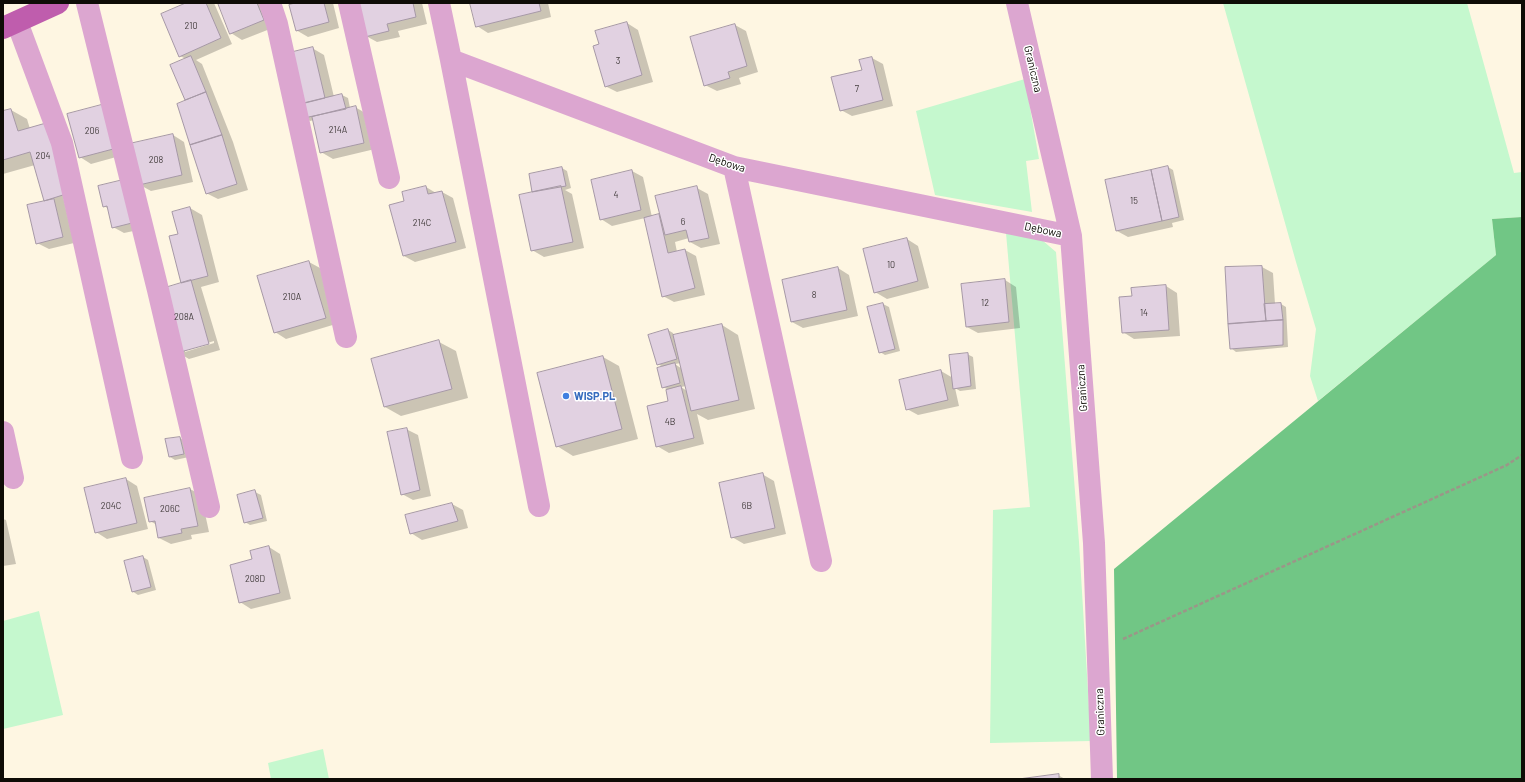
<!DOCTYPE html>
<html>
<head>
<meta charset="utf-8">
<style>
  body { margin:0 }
  #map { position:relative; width:1525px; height:782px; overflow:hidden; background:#fef6e2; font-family:Barlow,sans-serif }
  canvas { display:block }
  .frame { position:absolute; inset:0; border:4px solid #0e0c06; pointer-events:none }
</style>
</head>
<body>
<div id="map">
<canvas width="1525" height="782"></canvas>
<div class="frame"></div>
</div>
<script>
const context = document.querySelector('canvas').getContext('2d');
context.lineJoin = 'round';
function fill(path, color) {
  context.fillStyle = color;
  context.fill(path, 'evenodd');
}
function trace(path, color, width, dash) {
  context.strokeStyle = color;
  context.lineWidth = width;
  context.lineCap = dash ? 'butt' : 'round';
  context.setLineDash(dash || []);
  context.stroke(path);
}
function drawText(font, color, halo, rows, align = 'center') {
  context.font = font + ' Barlow,sans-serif';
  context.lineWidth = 3;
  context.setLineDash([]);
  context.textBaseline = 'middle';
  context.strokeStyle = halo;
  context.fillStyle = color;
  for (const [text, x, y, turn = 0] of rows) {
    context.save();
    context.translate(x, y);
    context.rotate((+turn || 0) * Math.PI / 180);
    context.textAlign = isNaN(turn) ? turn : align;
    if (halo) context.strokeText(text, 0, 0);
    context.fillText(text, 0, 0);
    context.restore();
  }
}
fill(new Path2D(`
  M1223,3H1467L1514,173L1522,172V217L1492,219L1496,255L1318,401L1310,376L1316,329L1296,262Z
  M1025,79L1039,159L1026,161L1032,212L935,195L916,111Z
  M1006,233L1042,240L1056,252L1079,542L1091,741L990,743L993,510L1030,507Z
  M39,611L63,715L3,729V621Z
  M323,749L329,779H271L268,763Z`), '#c5f8ce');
fill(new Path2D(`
  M1522,217V779H1117L1114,569L1496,255L1492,219Z`), '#71c685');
fill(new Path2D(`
  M188,3H214L232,44L196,60L202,64L233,142L248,190L218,199L206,193L186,101L171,65L186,59L180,56Z
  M219,3H265L275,27L242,40L231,33Z
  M299,3H333L339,28L308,37L296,30Z
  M357,3H422L427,24L398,31L400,37L377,42L366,36Z
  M471,3H548L551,17L488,33L477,26Z
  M627,23L638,30L653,82L617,92L605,86L600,45Z
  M735,25L746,31L758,72L739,78L741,84L717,91L705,85L691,38Z
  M312,48L324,55L334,97L342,95L348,98L350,108L355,107L367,114L375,149L333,159L321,152L314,120L310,121L305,118L302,103Z
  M872,58L883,64L893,106L852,116L841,110Z
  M11,110L27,119L30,129L46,124L74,243L49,249L37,243L47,201L45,200L35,165L3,174V112Z
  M68,115L127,154L91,164L80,157Z
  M173,135L184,142L193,182L151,191L140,185Z
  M1168,167L1173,170L1184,220L1172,223L1173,227L1128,237L1117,231Z
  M562,168L567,171L571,188L565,190L572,194L584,248L544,257L532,250L534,193L530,175Z
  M632,171L643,177L652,217L660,215L697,188L708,194L720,244L701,248L690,242L689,238L675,242L677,252L685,250L696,256L705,295L674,302L663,296L645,218L612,226L601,219Z
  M123,182L143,229L124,233L113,227L109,209L104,206Z
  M426,187L436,193L442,192L453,198L466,248L415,262L404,256Z
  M190,208L202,215L219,282L201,287L220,350L189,359L177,352L182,284L170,237L179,235ZM214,341V343L185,352V350Z
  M907,239L918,246L929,288L887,299L875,292Z
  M309,262L320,268L336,324L286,339L275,332Z
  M1262,267L1273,273L1275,304H1281L1286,307L1288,347L1236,352L1231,348L1226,268Z
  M838,268L849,275L858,316L803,328L792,322L783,280Z
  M1005,280L1016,287L1020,328L978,333L967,327Z
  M1166,286L1177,293L1180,336L1134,339L1123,332L1133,297Z
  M883,304L889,307L900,351L885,355L880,352L869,308Z
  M722,325L738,335L755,409L708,420L697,414L704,444L669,453L657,446L670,402L667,389L663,387V367L658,364L668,330L673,333L674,336ZM681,363L682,369L675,364ZM686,386L687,391L681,387Z
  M439,342L456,351L468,398L401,416L385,407L372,359Z
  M967,354L973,357L976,389L960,391L955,388L959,406L918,415L907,409L941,371L953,378Z
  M603,357L619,366L638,439L573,456L557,446Z
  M406,429L418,435L431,496L413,500L402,494Z
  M180,438L185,441L189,457L175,460L170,457Z
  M762,474L774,481L786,534L744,544L732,537Z
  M126,479L137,486L148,529L107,539L96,532Z
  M190,489L201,495L209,532L191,535L192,539L171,544L159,538L157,525L150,521Z
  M255,492L261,495L267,521L250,525L245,522Z
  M452,504L463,510L468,528L422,540L411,533Z
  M3,519L6,520L16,564L3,566Z
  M269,547L280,554L291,599L251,609L240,602Z
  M143,557L148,560L156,590L138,595L132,591Z
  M1058,775L1065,779H1027Z`), '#0003');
const building = new Path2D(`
  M186,3H206L221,38L179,57L161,14Z
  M218,3H257L264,20L230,34Z
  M295,3H324L329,22L296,31L289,5Z
  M356,3H413L416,17L387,24L389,31L365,37Z
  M470,3H539L541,11L476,27Z
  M627,22L642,75L605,87L593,46L599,44L595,31Z
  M735,24L747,66L728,72L730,78L704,86L690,37Z
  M313,47L325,98L301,104L289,53Z
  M191,56L206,92L185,100L170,65Z
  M872,57L883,100L840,111L831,77L862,70L859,60Z
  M206,92L222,135L190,145L177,104Z
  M342,94L346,109L304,118L301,104Z
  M105,104L117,148L79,158L67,114Z
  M356,106L364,143L320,153L312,117Z
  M11,109L18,131L46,123L66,194L44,201L30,152L3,160V111Z
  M173,134L182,175L139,185L129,144Z
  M222,135L237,184L206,194L190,145Z
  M1168,166L1179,217L1162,221L1151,170Z
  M562,167L566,186L532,192L529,174Z
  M632,170L641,210L600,220L591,180Z
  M1151,170L1162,221L1116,231L1105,180Z
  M123,180L132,223L112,228L107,206L103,207L98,186Z
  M426,186L428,194L442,191L456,242L403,256L389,205L404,201L402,192Z
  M561,186L573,242L531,251L519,195Z
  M697,186L709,238L689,242L686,230L665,235L655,196Z
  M54,199L63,237L36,244L27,205Z
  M190,207L208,276L181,283L169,236L178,234L172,212Z
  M659,214L668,253L685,249L695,288L662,297L644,218Z
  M907,238L918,281L874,293L863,249Z
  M309,261L326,318L274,333L257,276Z
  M1262,266L1266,321L1228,324L1225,267Z
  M838,267L847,310L791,322L782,280Z
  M1005,279L1009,322L966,327L961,284Z
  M191,280L209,344L177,353L158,290Z
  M1166,285L1169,330L1122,333L1119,297L1132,296L1131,288Z
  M883,303L895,349L879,353L867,307Z
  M1281,303L1283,320L1266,321L1264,304Z
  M1283,320V345L1230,349L1228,324Z
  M722,324L739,400L691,411L673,335Z
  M668,329L677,359L657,365L648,335Z
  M439,340L452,389L384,407L371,359Z
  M968,353L971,386L953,389L949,355Z
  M603,356L622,429L556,447L537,373Z
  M675,363L680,383L662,388L657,368Z
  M941,370L948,400L906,410L899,380Z
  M681,386L694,438L656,447L647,406L668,401L666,390Z
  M407,428L420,490L401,495L387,432Z
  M180,437L184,454L169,457L165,439Z
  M763,473L775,528L731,538L719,483Z
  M126,478L137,523L95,533L84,488Z
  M190,488L198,526L181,529L182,533L158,538L155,521L149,522L144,498Z
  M255,490L263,518L244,523L237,495Z
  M452,503L458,521L410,534L405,515Z
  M269,546L280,593L239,603L230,565L252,559L250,551Z
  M143,556L151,587L132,592L124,561Z
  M1059,774V779H1019Z`);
fill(building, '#e1d1e1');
trace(building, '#a698a6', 1);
trace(new Path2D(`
  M1123,639L1507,465L1522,455`), '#9b9688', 2.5, [4, 2]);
trace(new Path2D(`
  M87,3L158,290L209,507
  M270,3L277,24L346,337
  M349,3L389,178
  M439,3L451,60L734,167L1071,236
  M1017,3L1071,236L1094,543L1102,779
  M17,22L62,143L132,458
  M451,60L539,506
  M734,167L821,561
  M3,432L13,478`), '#dca6d0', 22);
trace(new Path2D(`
  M3,28L58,3`), '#bf5dad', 22);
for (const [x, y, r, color] of [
  [566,396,4,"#3f7fe0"]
]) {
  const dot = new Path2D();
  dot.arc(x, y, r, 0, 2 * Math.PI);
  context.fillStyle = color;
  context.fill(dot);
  trace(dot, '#fff', 1.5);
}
drawText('9px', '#433d3d', null, [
  ["210",191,26],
  ["3",618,61],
  ["7",857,89],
  ["214A",338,130],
  ["206",92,131],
  ["204",43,156],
  ["208",156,160],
  ["4",616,195],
  ["15",1134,201],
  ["6",683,222],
  ["214C",422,223],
  ["10",891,265],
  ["8",814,295],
  ["210A",292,297],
  ["12",985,303],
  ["14",1144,313],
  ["208A",184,317],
  ["4B",670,422],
  ["204C",111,506],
  ["6B",747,506],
  ["206C",170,509],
  ["208D",255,579]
]);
drawText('11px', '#0e0c06', '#fff', [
  ["Graniczna",1033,69,77],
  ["Dębowa",727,163,18],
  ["Dębowa",1043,230,12],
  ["Graniczna",1082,388,-94],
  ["Graniczna",1100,712,-92]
]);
drawText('bold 11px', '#366cbe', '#fff', [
  ["WISP.PL",574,396]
], 'left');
</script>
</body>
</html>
